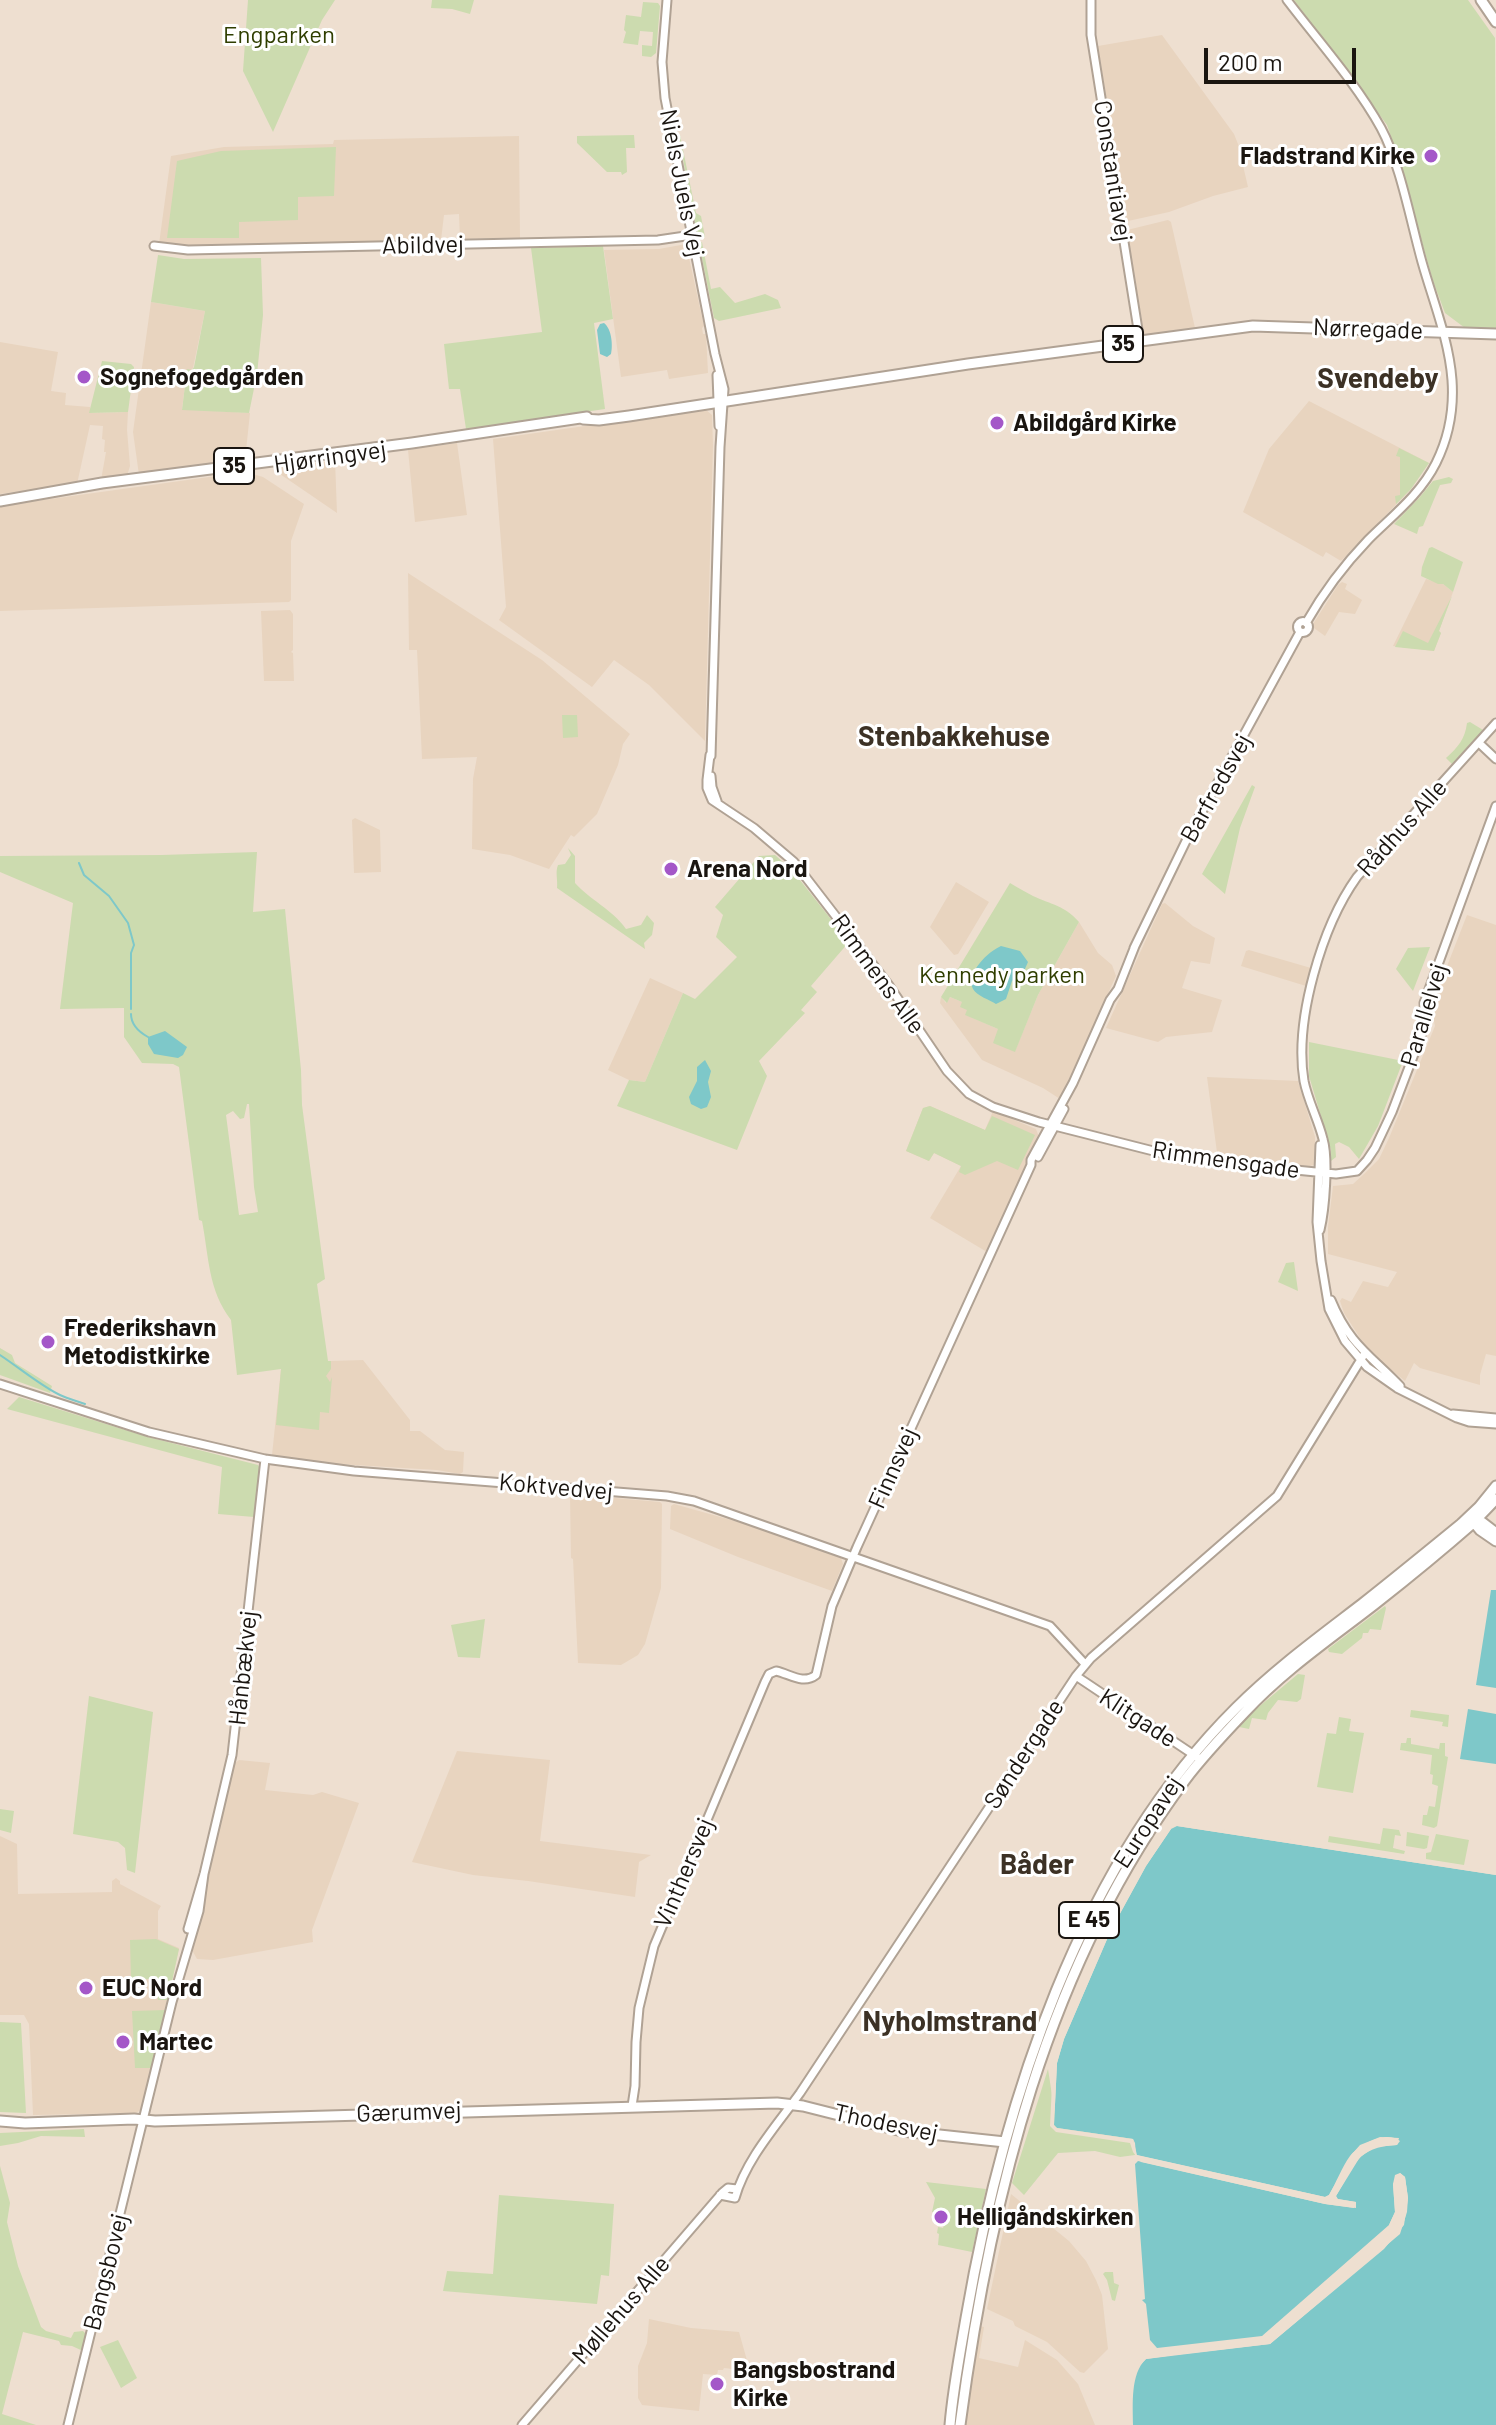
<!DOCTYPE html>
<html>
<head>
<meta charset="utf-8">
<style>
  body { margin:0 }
  #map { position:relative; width:1496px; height:2425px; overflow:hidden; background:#eedfd0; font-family:Barlow,sans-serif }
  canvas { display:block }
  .scale { position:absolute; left:1204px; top:48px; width:152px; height:36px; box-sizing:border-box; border:4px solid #1a1510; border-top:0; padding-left:10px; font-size:24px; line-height:28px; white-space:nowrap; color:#1a1510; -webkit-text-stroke:6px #fff; paint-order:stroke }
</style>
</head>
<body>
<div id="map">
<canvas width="1496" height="2425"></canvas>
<div class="scale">200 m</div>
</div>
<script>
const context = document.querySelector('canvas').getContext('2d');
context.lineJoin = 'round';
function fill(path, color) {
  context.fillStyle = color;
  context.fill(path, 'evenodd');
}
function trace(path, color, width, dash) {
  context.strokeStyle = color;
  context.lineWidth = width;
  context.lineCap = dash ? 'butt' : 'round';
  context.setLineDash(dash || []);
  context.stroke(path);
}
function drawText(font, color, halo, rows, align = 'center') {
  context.font = font + ' Barlow,sans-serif';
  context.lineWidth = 6;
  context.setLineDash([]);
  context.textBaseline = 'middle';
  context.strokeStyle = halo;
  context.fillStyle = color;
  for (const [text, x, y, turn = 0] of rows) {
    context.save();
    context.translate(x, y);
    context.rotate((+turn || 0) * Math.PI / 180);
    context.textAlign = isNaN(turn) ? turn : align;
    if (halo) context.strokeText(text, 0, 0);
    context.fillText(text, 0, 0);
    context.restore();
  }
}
fill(new Path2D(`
  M1162,35L1234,134L1238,144L1248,187L1213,196L1169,212L1128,221L1126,220L1098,46Z
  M519,136L520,238L460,239L459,214L444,215L441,240L397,239L386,242L182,247L159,244L171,156L224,147L333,144L334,140Z
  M1168,220L1171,222L1195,328L1147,335L1144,333L1127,230Z
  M686,244L704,326L702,328L703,334H706L708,373L669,379L667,370L621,377L604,250L659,249Z
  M151,302L205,311L193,368L192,370H187L182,409L250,413L245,460L222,461L139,475L133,432Z
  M0,342L58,352L51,391L66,393L65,405L90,407V413L128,412L127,430L130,466L127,476L101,480L106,452H104L105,440L102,439L103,426L90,425L77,484L0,494Z
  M1309,401L1429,463L1411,489L1341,561L1326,552L1323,557L1243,512L1269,449Z
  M705,409L712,415L713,445L705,741L649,685L614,660L592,687L499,620L506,607L493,439Z
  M457,443L467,515L415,522L408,450Z
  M335,460L337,513L277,472L278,468Z
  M245,472L263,477L304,504L291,541V600L289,602L0,611V506Z
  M408,573L542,660L630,734L623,744L618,765L597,814L574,837L571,835L549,869L510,855L472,849L473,779L477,757L422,759L417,650H409Z
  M1426,579L1443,584L1453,592L1439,631L1441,633L1434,651L1393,646Z
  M1342,582L1347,584L1345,589L1362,600L1355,614L1339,612L1325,636L1314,628L1313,624L1338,585Z
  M290,610L293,614V650L291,652L293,653L294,681H264L261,611Z
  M355,818L380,830L381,872L354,873L352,820Z
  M956,882L989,902L958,954L954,955L930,927Z
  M1165,903L1193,926L1215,938L1210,964L1191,961L1182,988L1222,1000L1212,1032L1166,1037L1158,1042L1106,1028L1162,904Z
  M1467,915L1496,925V1356L1486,1354L1480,1375V1385L1420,1368L1414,1363L1405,1381L1369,1352L1344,1313L1340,1301L1342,1298L1351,1302L1363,1281L1388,1287L1397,1272L1328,1254V1227L1333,1186L1353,1184L1364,1174L1379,1159L1389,1138L1435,1026L1431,1007Z
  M1079,922L1098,953L1112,965L1116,976L1060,1099L1043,1088L982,1060L940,1003L941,997L946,1003L950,997L962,1002L968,1010L966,1015L998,1029L999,1044L1015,1051L1038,995Z
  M1249,950L1311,968L1306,986L1241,966L1246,951Z
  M650,978L683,993L645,1082L629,1080L608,1070Z
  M1207,1077L1298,1081L1315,1137V1165L1298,1168L1218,1160Z
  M930,1106L985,1130L993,1111L1036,1129L1039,1137L987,1252L930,1218L961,1166L934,1153L929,1161L906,1151L923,1108Z
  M363,1360L410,1420V1431H420L445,1450L464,1452L463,1472L460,1474L437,1470L338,1464L272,1455L281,1369L331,1361Z
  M570,1494L660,1502L662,1504L661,1588L645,1644L638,1655L621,1665L578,1663L573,1559L571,1558Z
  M674,1504L756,1527L841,1558L843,1564L832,1591L738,1557L670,1529L671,1506Z
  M457,1751L550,1760L540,1841L651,1855L639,1862L635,1897L528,1881L473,1875L412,1862Z
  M239,1760L270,1763L265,1790L313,1795L322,1792L359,1803L312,1930L313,1942L213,1960L197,1959L192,1950L206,1895V1886L235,1763Z
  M0,1836L17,1844L18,1894L112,1892V1881L116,1878L120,1881V1884L161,1906L158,1911V1939L179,1948L142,2109L136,2113L33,2115L29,2024L24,2015H0Z
  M1011,2194L1069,2241L1086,2261L1096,2280L1102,2295L1108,2349L1084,2373L1080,2372L1047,2342L1015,2326L1013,2321L987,2309Z
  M649,2319L691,2328L739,2332L750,2371L724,2368L723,2370H718L717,2375L703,2374L699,2411L642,2405L638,2398V2366L647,2343Z
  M979,2326L984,2327L979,2358L1018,2367L1025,2340L1057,2360L1078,2384L1095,2425H965Z`), '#e8d4bf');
fill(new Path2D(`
  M248,0H335L322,20L273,132L243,71Z
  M432,0H474L470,14L452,9L431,8Z
  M1294,0H1468L1495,38L1496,329L1465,328L1445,313L1433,281L1397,154L1387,125Z
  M643,2L658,3L660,6L656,53L651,57L642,56V45L652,46L653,32L640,31L638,45L623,43L626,32L624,30L626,15L641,17Z
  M634,135L635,148H626L627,172L622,175L621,172H607L577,143V136Z
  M680,135L696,213L701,216L705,237L698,239L679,138Z
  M336,147L334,196L298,197V220L239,222V238H167L177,161L221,151Z
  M702,242L711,289L720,287L735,303L765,294L778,300L781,308L719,321L714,318L699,244Z
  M603,246L613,319L594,323L605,409L466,429L460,389H449L444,344L542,332L531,248Z
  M158,255L184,259L261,258L263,315L257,374L249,413L182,410L187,369L192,370L194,367L205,311L151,302Z
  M102,361L131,364L134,367L128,412L89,413Z
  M1399,448L1429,463L1411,489L1396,504L1395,496L1400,495V457L1396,456Z
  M1449,477L1453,479L1451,483L1440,485L1423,526L1419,527L1417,534L1394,524L1419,498L1433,481Z
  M1432,547L1463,562L1453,592L1443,584H1438L1421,576L1422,567L1429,548Z
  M1452,596L1439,631L1441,633L1434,651L1395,647L1403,631L1428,643Z
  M562,715H577L578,737L563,738Z
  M1470,722L1483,730L1452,764L1446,758C1458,747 1465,739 1467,723Z
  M1252,785L1255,787L1240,828L1225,894L1202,874Z
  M568,848L575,856V883C590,900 612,909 626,929L641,925L647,915L654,923L652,935L644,943L645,949L557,888C558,880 555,872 558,865L565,864L571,855Z
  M257,852L253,912L285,909L301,1070L302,1105L325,1279L317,1284L328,1361H331V1369L326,1376L330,1382L332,1377L329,1413L320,1412L319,1430L276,1425L281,1369L237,1375L231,1320C208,1290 209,1257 202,1221L199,1220L179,1067L173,1064L142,1063L124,1037V1008L60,1009L73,903L0,872V856L161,855ZM247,1104H249L254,1187L258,1212L239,1215L226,1115L233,1111L240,1119L244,1118Z
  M775,855L792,870L849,942L811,986L817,992L801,1010L805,1013L759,1061L767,1076L737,1150L617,1106L629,1080L645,1082L683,993L695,999L737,957L716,937L723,915L715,907L759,856Z
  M1010,883C1017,887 1025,892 1033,896C1052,905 1064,905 1079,922L1038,995L1015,1052L993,1043L998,1029L965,1015L967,1010L960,1007L962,1002L950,997L947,1003L941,997Z
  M1430,947L1413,991L1396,969L1408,948Z
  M1309,1042L1403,1061L1378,1126L1359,1159L1349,1147L1339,1142L1335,1144L1336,1157L1331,1161V1150L1309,1076Z
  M930,1106L985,1130L992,1116L1035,1135L1018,1170L997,1161L965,1175L959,1172L961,1166L934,1153L929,1161L906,1151L923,1108Z
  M1294,1262L1298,1291L1278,1282L1286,1263Z
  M0,1348L12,1355L15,1363L52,1386L50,1393L0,1375Z
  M19,1397L148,1437L258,1465L260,1468L254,1517L218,1514L222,1467L7,1409Z
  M1385,1606L1386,1608L1381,1630L1370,1629L1368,1633H1363L1362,1638L1342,1654L1329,1652L1328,1649Z
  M485,1619L480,1658L458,1657L451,1625Z
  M1298,1674L1305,1675L1301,1699L1297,1702L1278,1700L1268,1713L1266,1720L1252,1718L1249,1729L1239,1727L1249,1715Z
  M89,1696L153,1712L135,1873L127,1870L125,1848L118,1842L73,1834Z
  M1411,1710L1449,1715L1448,1727L1442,1726L1443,1722L1410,1717Z
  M1339,1717L1351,1719L1349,1731L1364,1733L1353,1793L1317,1787L1327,1733L1336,1734Z
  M1407,1738H1411V1744L1439,1749L1440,1743H1445V1756L1448,1757L1437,1826L1434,1828L1422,1825L1423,1815H1427L1429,1806L1435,1807L1438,1786L1432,1784L1433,1775L1430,1774L1432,1755L1400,1750L1401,1743H1406Z
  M0,1809L14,1811L11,1833L0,1830Z
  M1383,1828L1399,1830L1401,1836L1395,1835L1393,1848L1405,1851L1404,1854L1328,1842L1329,1836L1380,1844Z
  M1407,1832L1429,1836L1427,1848L1424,1849L1406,1846Z
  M1436,1834L1469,1840L1464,1865L1426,1859V1853L1431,1852Z
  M156,1939L179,1949L168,2000H158L157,1979H131L130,1940Z
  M166,2010L152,2068H135L132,2011Z
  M0,2022L21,2023L26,2113L0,2112Z
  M1048,2069L1057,2128L1133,2139L1135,2155L1120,2157L1095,2151L1058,2153L1024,2195L1012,2183Z
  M84,2129L85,2137L41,2136L18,2143L0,2146V2133Z
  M0,2166L10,2203L7,2222L18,2266L41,2327L46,2331L71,2338L74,2332L83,2331L87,2335L83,2351L72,2346L61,2345L59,2341L23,2332L2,2414L36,2425H0Z
  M926,2182L986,2189L972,2252L938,2245L939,2234L937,2233L938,2227L943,2228L945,2222H948L950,2215L932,2212L935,2198Z
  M499,2195L614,2204L609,2276L601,2275L597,2304L443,2291L447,2271L493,2274Z
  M993,2210L957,2425H953L968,2320L989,2216Z
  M1105,2272H1113L1114,2283L1119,2285L1115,2301L1112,2300L1107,2280L1103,2274Z
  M118,2340L137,2378L121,2388L100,2347Z`), '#ccdbaf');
fill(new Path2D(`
  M604,323C612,329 613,346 611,354L607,357L600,354L597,330L600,324Z
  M1001,946L1020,951L1028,962L1024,971L1012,981L1006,999L996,1004C990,1000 977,996 973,989C965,973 989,951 1001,946Z
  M165,1031L187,1047L183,1055L178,1058L154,1054L148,1044V1037Z
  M705,1060L711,1071L708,1082L711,1097L707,1107L701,1109L691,1104L689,1097L697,1081V1067Z
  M1491,1590H1496V1688L1476,1685Z
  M1468,1709L1496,1714V1764L1460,1759Z
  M1177,1826L1496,1875V2425H1133C1133,2405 1130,2374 1146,2359L1270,2344L1384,2249L1404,2225L1408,2198L1405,2177L1400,2173L1393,2184L1395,2212L1389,2225L1262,2336L1157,2348L1150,2340L1146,2304L1142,2300L1145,2299L1135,2164L1138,2161L1325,2204L1354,2208L1356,2202L1337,2199L1336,2196C1355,2165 1356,2147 1397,2145L1400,2141C1387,2130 1360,2144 1350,2156C1342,2167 1336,2183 1329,2195L1325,2197L1136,2155L1135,2143L1133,2139L1057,2128L1054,2125L1057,2063L1064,2039L1111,1930L1146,1866L1171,1829Z`), '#7ec8c9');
fill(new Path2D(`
  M1178,1822L1496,1871V1875L1177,1826Z
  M1169,1826L1171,1829L1146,1866L1111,1930L1064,2039L1057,2063L1054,2125L1057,2128L1133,2139L1137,2155L1325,2197L1329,2195L1352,2154L1360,2145L1380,2137L1399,2138L1397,2145L1375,2147L1360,2157L1336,2196L1338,2199L1356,2202V2208L1325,2204L1141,2162L1133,2152L1130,2143L1056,2132L1050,2126L1053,2063L1060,2037L1107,1928L1142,1864Z
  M1400,2173L1405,2177L1408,2198L1407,2212L1400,2234L1270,2344L1174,2355L1146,2359L1141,2364L1138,2361L1145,2355L1167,2352L1267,2341L1397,2231L1403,2211V2186L1400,2177L1397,2184L1398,2213L1393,2226L1389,2225L1395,2212L1393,2184L1395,2175Z`), '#eedfd0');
trace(new Path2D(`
  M79,863L84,875L109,896L128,923L134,945L131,953V1009
  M131,1014C131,1024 139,1032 148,1037
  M0,1355C17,1366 41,1386 60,1395C68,1399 77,1401 85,1404`), '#7ec8c9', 2);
const minor = new Path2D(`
  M667,0L662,62L665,98L715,354L724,389L720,447L711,756
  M1091,0V35L1140,342
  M1287,0C1319,42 1356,83 1381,128C1400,163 1411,223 1422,262C1433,301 1449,340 1452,380C1454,409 1449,437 1436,463C1420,495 1392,516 1368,540C1344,565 1323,593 1306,623
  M154,246L188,250L658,240L692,235
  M717,375L719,426
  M1297.5 627a5.5 5.5 0 1 1 11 0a5.5 5.5 0 1 1-11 0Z
  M1479,743L1496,759
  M710,755L707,780V788L712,800L754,828L794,862L888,984L947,1071L969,1094L993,1107L1039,1122L1185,1159L1336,1174L1357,1171L1367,1160L1375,1148L1392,1112L1425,1025L1424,1003L1496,806
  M711,776L712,787L717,801
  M1134,948L1187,839L1300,632
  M1320,1145L1317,1222L1321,1261L1329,1309L1345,1341L1367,1367L1397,1388L1457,1418L1469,1422L1496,1424
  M1038,1157L1064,1109
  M1320,1230C1325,1209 1329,1159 1323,1139C1318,1119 1308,1101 1304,1081C1294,1020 1322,926 1357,877L1496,723
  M1331,1300C1349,1344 1370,1355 1400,1386
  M0,1384L149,1432L265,1459L354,1471L667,1496L694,1501L1050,1626L1085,1664
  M1453,1414L1496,1418
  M1076,1676L1197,1757
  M188,1929L204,1874L232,1755L265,1459
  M632,2106L635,2086L636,2042L639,2008L654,1946L765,1682L769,1674L776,1671C790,1674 803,1685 816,1675L832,1606L857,1547L1031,1165V1160L1073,1083L1110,1000L1118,989L1135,946
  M720,2195L735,2198C746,2159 777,2125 800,2093L1076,1676L1091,1658L1277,1496L1365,1353
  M68,2425L172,2002L199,1911L204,1874
  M522,2425L722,2193L728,2188L737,2189`);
const major = new Path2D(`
  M1481,0L1496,22
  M583,419L599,420L629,416L968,364L1253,326L1496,334
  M0,501L102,483L412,443L587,417
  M1474,1516L1496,1533
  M1471,1519L1480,1530L1496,1541
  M0,2121L25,2123L134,2119L155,2121L777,2103L803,2106L902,2131L1005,2142
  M950,2425C953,2389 960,2353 966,2318C1003,2104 1079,1864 1236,1708C1275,1669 1319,1637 1362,1604C1395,1578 1428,1551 1461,1524L1479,1507L1496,1486
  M960,2425C990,2199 1046,1966 1185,1780C1203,1756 1224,1734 1245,1712C1283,1671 1330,1639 1375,1604C1408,1578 1441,1551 1473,1523L1496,1499`);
trace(minor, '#b0a294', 11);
trace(major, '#b0a294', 13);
trace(minor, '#fff', 7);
trace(major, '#fff', 9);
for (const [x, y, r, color] of [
  [1431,156,8,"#a457c8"],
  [84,377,8,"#a457c8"],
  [997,423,8,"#a457c8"],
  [671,869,8,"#a457c8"],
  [48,1342,8,"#a457c8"],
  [86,1988,8,"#a457c8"],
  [123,2042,8,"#a457c8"],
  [941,2217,8,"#a457c8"],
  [717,2384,8,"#a457c8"]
]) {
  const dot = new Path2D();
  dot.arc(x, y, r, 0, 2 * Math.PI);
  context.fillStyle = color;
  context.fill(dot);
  trace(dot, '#fff', 3);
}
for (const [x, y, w] of [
  [1123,344,40],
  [234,466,40],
  [1089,1920,60]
]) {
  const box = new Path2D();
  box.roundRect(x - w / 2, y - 18, w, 36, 6);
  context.fillStyle = '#fff';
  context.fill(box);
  trace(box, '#1a1510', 2);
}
drawText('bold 22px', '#1a1510', null, [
  ["35",1123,344],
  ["35",234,466],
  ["E 45",1089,1920]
]);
drawText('24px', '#2f3e00', '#fff', [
  ["Engparken",279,35],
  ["Kennedy parken",1002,975]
]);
drawText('bold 24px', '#1a1510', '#fff', [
  ["Fladstrand Kirke",1415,156,"right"],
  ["Sognefogedgården",100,377],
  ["Abildgård Kirke",1013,423],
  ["Arena Nord",687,869],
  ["Frederikshavn",64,1328],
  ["Metodistkirke",64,1356],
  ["EUC Nord",102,1988],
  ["Martec",139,2042],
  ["Helligåndskirken",957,2217],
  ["Bangsbostrand",733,2370],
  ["Kirke",733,2398]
], 'left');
drawText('24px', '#1a1510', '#fff', [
  ["Constantiavej",1113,171,81],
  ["Niels Juels Vej",682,183,79],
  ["Abildvej",423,245,-1],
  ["Nørregade",1368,329,2],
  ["Hjørringvej",330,457,-8],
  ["Barfredsvej",1216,788,-61],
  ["Rådhus Alle",1402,828,-48],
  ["Rimmens Alle",878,974,54],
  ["Parallelvej",1424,1015,-73],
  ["Rimmensgade",1226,1160,8],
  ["Finnsvej",893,1468,-66],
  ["Koktvedvej",556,1487,5],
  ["Hånbækvej",243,1668,-84],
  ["Klitgade",1138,1718,33],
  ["Søndergade",1024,1754,-57],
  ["Europavej",1148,1822,-57],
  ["Vinthersvej",684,1873,-67],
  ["Gærumvej",409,2112,-2],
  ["Thodesvej",886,2123,12],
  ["Bangsbovej",106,2272,-76],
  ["Møllehus Alle",621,2310,-49]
]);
drawText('bold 28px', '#3c3125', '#fff', [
  ["Svendeby",1378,379],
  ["Stenbakkehuse",954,737],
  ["Båder",1037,1865],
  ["Nyholmstrand",950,2022]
]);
</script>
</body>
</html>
